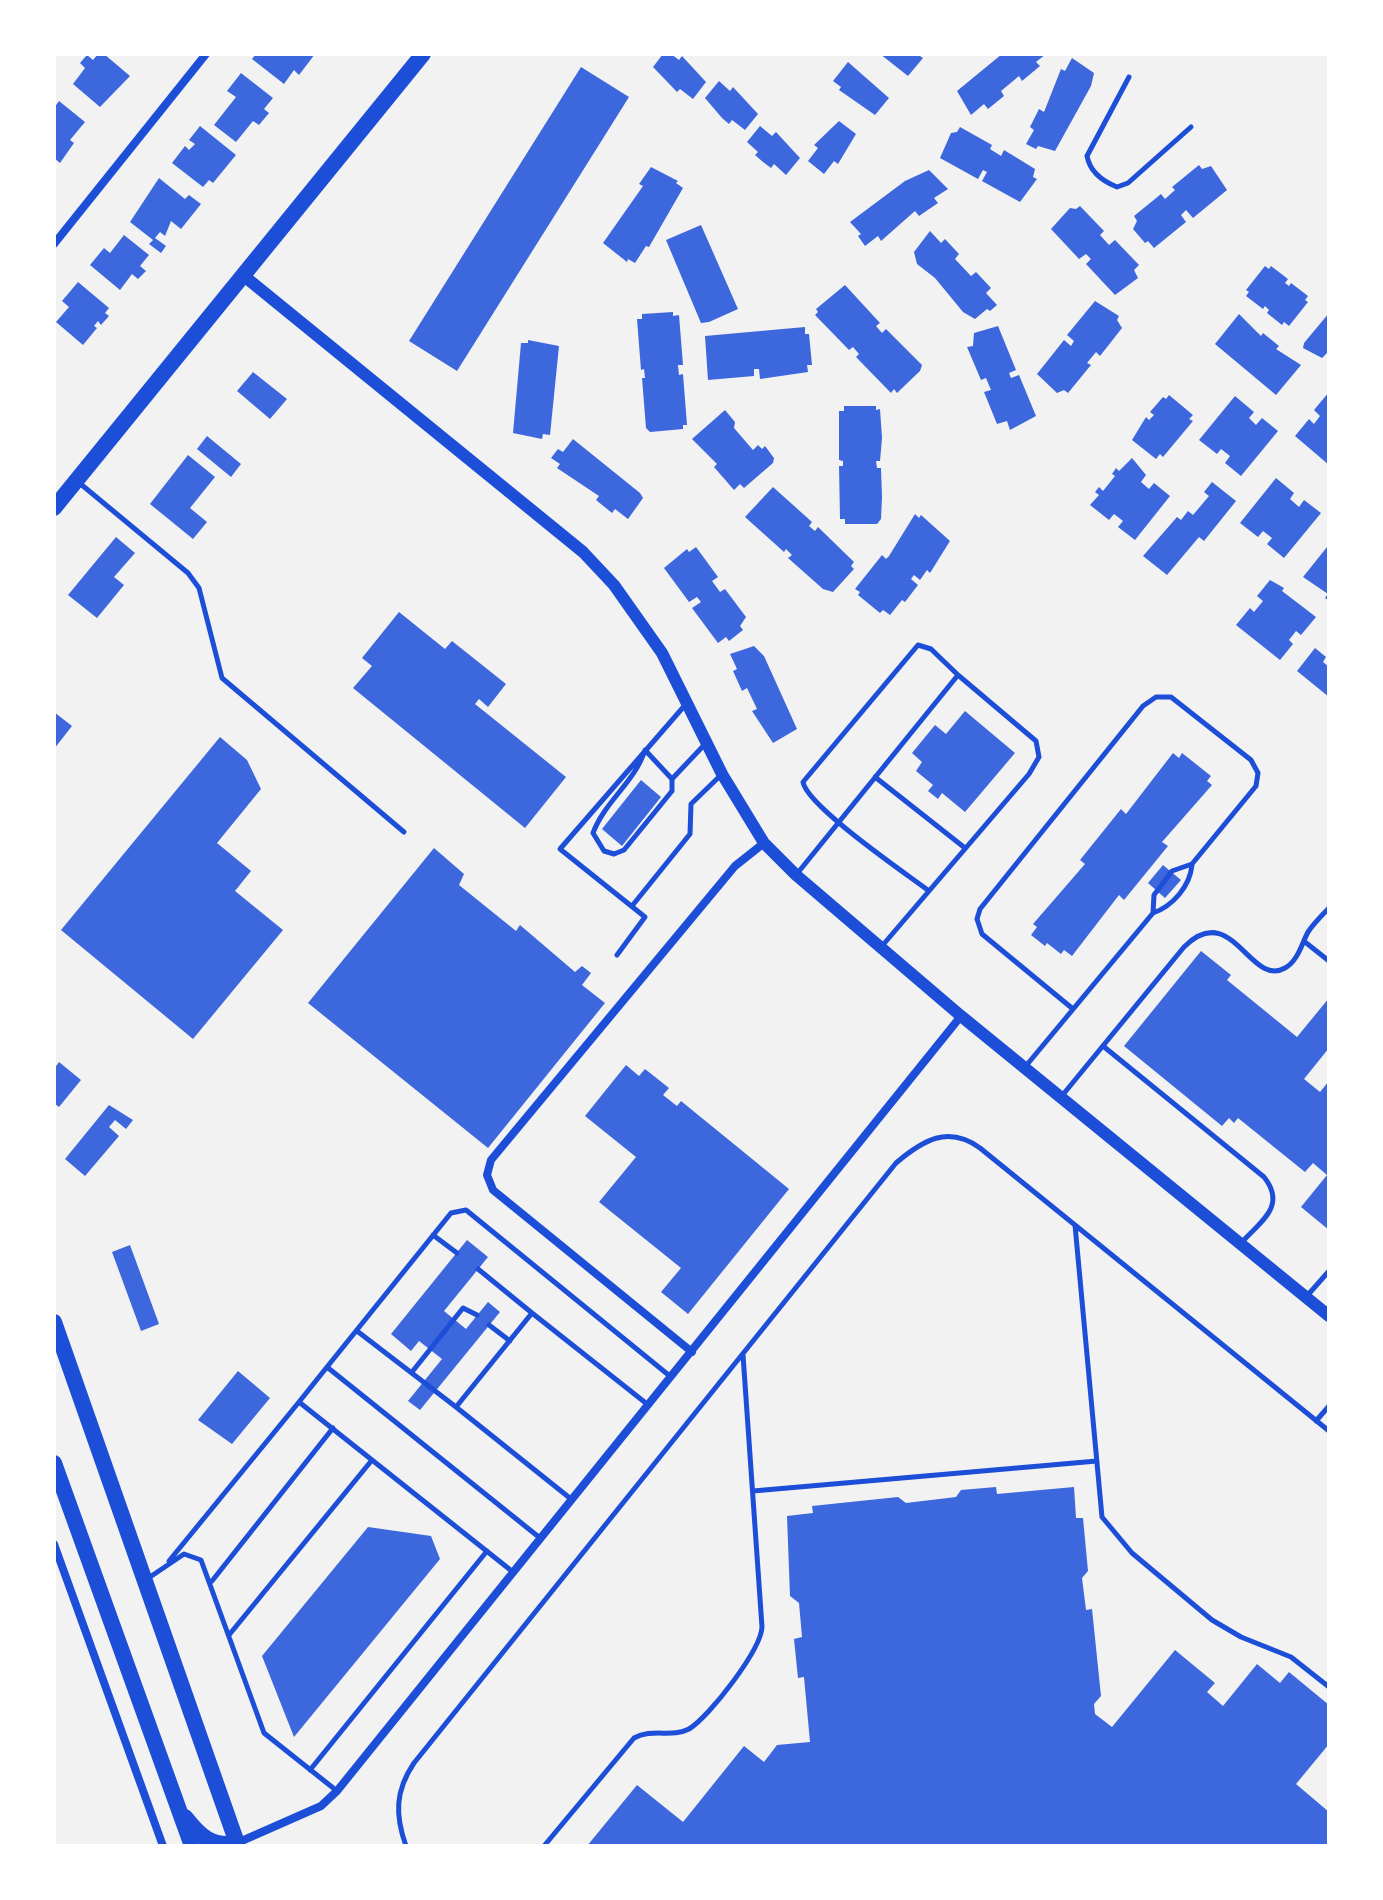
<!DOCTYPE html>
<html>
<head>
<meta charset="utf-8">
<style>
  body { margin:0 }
  #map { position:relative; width:1383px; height:1900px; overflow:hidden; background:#f2f2f2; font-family:"Work Sans",sans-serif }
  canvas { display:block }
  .frame { position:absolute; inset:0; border:56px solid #fff; pointer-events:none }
</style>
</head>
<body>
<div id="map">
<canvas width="1383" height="1900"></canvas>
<div class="frame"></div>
</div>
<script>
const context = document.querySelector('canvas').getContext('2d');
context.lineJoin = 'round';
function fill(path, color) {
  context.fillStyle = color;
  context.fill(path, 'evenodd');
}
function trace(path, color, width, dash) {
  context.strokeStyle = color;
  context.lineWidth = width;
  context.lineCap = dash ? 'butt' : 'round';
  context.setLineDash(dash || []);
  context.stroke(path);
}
fill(new Path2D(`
  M98,54H104L130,76L100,107L73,84L85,68L80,63L87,55L93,60Z
  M256,54H315L299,75L294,70L284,84L252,59Z
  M663,54H671L679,60L682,56L706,82L693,99L680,89L677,92L653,67Z
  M880,54H917L923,58L908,76Z
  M1002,54H1046L1036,62L1040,66L1022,81L1019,76L1001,91L1004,96L988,109L984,104L971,115L957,91Z
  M1072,58L1094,73L1091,86L1055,151L1038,146L1036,149L1026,144L1034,130L1030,127L1039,109L1044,112L1061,69L1065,71Z
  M848,62L889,98L875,115L839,90L841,87L833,81Z
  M581,67L629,97L457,371L409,341Z
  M241,73L273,98L264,109L269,113L259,125L253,121L236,142L214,125L236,97L227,91Z
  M719,81L730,91L733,87L758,114L745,130L732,120L729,124L722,118L705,98Z
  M59,101L85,122L70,140L74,143L60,163L54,158V108Z
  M839,121L856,134L838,164L834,161L824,174L808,161L818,148L814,145Z
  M200,126L236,155L213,183L209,180L203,187L172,163L185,146L189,150L195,144L189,140Z
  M760,126L772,136L776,132L800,158L786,175L774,164L771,168L763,162L755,155L758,152L747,142Z
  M960,127L992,145L990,149L1001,156L1004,150L1035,169L1033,177L1037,179L1020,202L982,181L987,172L983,170L978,179L940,158L951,133L957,132Z
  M1199,165L1202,169L1211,166L1227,190L1193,218L1186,210L1181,215L1186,222L1154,248L1148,241L1145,243L1133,229L1137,221L1134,216L1161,194L1165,199L1175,190L1172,187Z
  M651,167L678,181L676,183L683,188L649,247L646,246L635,263L628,259L627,262L603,243L643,186L639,184Z
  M929,170L948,189L934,198L938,203L919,216L915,211L881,241L878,236L865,246L858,236L861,234L850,222L905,181Z
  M159,178L185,199L189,195L201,204L181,229L171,221L165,236L160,232L155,238L166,246L161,253L149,244L153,240L130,222Z
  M1080,206L1104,231L1100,235L1109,245L1115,240L1139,265L1134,270L1138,278L1115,295L1086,264L1091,259L1086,254L1079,259L1051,229L1070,208L1076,209Z
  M701,225L738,309L709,322L701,323L666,240Z
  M930,231L941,243L945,239L959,254L955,259L971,276L976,272L991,288L986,293L997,305L990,311L987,309L975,319L963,312L935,278L917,264L914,252Z
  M124,235L149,255L140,266L146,271L138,279L132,274L120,290L90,265L104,248L110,253Z
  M1265,266L1269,269L1271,266L1288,279L1285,283L1289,286L1291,283L1308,296L1305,300L1308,302L1289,326L1284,322L1282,325L1267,313L1269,310L1265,306L1263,309L1246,296L1249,292L1246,290Z
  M78,282L109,308L105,313L109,316L101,325L98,321L94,326L97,328L83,345L56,322L69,307L62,301Z
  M845,285L880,323L876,326L882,333L886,329L922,365L920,371L897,393L894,389L891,393L856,357L859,354L853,347L849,350L815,315L818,312L816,309Z
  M1095,301L1119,316L1117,320L1122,328L1100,356L1096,352L1087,363L1091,365L1068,393L1064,390L1057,393L1037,374L1064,340L1071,346L1074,341L1067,335Z
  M673,312V316L679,315L683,365H678L679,375L683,374L687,425H683V429L650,432L646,428L642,378H645L644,369L641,370L637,319H642V314Z
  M1329,313V355L1327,353L1322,358L1303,348L1304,343Z
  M1239,314L1261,336L1263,333L1279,346L1276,349L1301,365L1276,395L1215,344Z
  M998,326L1016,370L1009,373L1011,378L1019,375L1036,416L1010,430L1007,421L997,424L984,392L991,390L986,378L981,380L967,347L973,346L974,333Z
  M805,327V334H809L812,365H807L808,372L760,379L759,369H754V376L708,380L705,336Z
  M528,340L559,346L550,435L543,434L542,439L513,433L521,343H528Z
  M253,372L287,399L270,419L237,391Z
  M1329,392V465L1295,436L1309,419L1314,424L1320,416L1314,410Z
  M1169,395L1193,415L1189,419L1193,421L1163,457L1160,454L1156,459L1132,440L1146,417L1149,420L1154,415L1150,412L1163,397L1166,399Z
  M1235,396L1254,412L1249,418L1256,425L1262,418L1278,431L1241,476L1225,463L1230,456L1221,449L1217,454L1199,440Z
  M844,406H876V410L880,409L882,438L880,461H876L877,468H881L882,497L881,519L877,524H845V519H840L839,466H843V461L839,460V411H844Z
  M725,410L735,422L734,428L753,450L758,445L762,449L765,446L774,458L773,463L744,488L740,484L734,490L714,467L717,464L692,439Z
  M207,436L241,464L231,477L197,449Z
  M573,439L640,493L643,498L628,519L615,509L612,513L596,500L599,496L557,468L560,464L551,458L558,449L563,452Z
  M188,455L215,477L190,508L207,522L193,539L150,504Z
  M1132,458L1146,475L1141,482L1149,489L1154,483L1170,496L1135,540L1118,527L1123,521L1114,514L1109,520L1090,505L1099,495L1095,492L1099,487L1103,491L1115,476L1112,474L1116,468L1119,471Z
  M1276,478L1294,493L1290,499L1299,507L1304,500L1321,513L1284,558L1267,544L1272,538L1263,531L1258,537L1240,523Z
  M1212,482L1236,501L1204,541L1199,537L1167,575L1143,556L1177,517L1181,520L1188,511L1193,515L1209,496L1204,492Z
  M773,487L812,522L809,526L815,531L818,527L854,562L851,566L854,569L833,592L823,589L788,558L792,555L786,549L784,552L745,517Z
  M915,514L919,518L921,515L950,541L930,573L927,570L920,580L914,575L911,579L918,585L905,602L902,600L890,615L883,610L880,613L858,595L860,592L855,589L882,555L886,559L889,556Z
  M116,537L135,553L114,577L124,585L97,618L68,595Z
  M696,547L718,577L712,581L720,592L725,589L746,617L740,626L743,630L729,641L726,637L718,643L692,608L701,602L697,597L689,602L664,568L687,549L689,552Z
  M1327,547L1329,549V601L1325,598L1328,594L1303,577Z
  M1270,580L1284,588L1282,591L1316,617L1301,635L1296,631L1289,640L1293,644L1280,660L1236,625L1250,608L1254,612L1263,601L1257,596Z
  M399,612L445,649L452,641L506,684L488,707L479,699L475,704L566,777L525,828L353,688L372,666L362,658Z
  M754,646L764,656L797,729L773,743L752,711L757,709L747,688L742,691L733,671L737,669L730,654Z
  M1315,648L1326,657L1323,662L1329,667V697L1297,671Z
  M965,711L1015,753L965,812L942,793L938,799L928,791L933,785L916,771L922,762L912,753L935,725L946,734Z
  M54,712L72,726L54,749Z
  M220,737L247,760L261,789L217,843L251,871L235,891L283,930L193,1039L61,930Z
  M1173,753L1179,758L1182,753L1211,776L1207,781L1212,785L1162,842L1168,846L1124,900L1119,895L1072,956L1064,950L1061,954L1047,943L1045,946L1031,935L1037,927L1033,924L1085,864L1080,860L1121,809L1126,814Z
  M641,780L661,797L622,846L602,829Z
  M434,848L464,874L459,885L516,931L520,925L575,972L582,966L591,973L582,985L605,1003L488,1148L308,1003Z
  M1163,865L1181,880L1165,898L1148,883Z
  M1201,951L1231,975L1227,980L1297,1037L1329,998V1048L1304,1079L1320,1092L1329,1081V1230L1301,1207L1327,1175L1313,1163L1305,1172L1238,1118L1234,1123L1229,1118L1222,1126L1124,1046Z
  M59,1062L81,1080L59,1107L54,1103V1069Z
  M626,1065L639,1076L645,1069L669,1088L663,1095L677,1106L681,1101L789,1189L688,1314L661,1292L681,1268L599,1202L636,1157L585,1116Z
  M109,1105L133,1120L126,1129L115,1120L109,1127L119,1136L85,1176L65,1159Z
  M467,1240L488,1257L444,1311L466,1329L488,1302L500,1312L420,1410L408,1401L442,1359L419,1341L411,1351L391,1334Z
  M130,1245L159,1324L141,1331L112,1252Z
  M238,1371L270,1398L232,1444L198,1420Z
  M996,1487L997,1494L1074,1487L1076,1518H1083L1088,1571L1082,1578L1086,1610L1092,1609L1101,1696L1094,1704L1095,1714L1112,1727L1175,1650L1215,1683L1207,1692L1223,1706L1257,1664L1280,1683L1289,1672L1329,1705V1744L1296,1784L1329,1812V1846H587L637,1785L683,1822L744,1746L764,1762L777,1745L810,1742L804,1677L798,1678L794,1639L802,1637L799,1603L790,1596L787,1516L813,1513L812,1506L898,1497L906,1503L956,1497L961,1490Z
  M368,1527L431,1536L440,1559L294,1737L262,1656Z`), '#3d67dc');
trace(new Path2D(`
  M1129,77L1087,156C1090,172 1102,181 1117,187L1128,183L1191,127
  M77,481L188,573L199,588L222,678L404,832
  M645,750L672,779V791L624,850L614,854L604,851L593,833C605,801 635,782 645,750Z
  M875,777L965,848
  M672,779L706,743
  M796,875L958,675L1036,741L1039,757L1029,774L882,946
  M929,891C905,873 807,806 803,782L918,645L931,649L958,675
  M632,906L690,834L691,804L721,775
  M1153,913C1173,906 1190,886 1192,865
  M1305,942L1329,961
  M617,955L645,917L560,849L686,704
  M1103,1046L1264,1177C1287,1206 1261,1221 1241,1243
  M1025,1067L1153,913L1154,895L1172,871L1192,864L1256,786L1258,773L1251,760L1171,697H1156L1143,706L980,909L977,919L982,934L1073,1009
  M1061,1097L1184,947C1232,899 1250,988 1285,968C1298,961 1302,943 1308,932C1314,923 1322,915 1329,908
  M1075,1225L1102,1517L1132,1553L1212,1620L1241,1637L1291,1657L1329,1687
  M433,1235L457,1253
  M478,1269L532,1313
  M1306,1297L1329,1271
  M489,1325L510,1341
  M357,1331L456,1407
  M327,1367L451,1213L466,1210L671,1377
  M412,1372L463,1308L477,1315
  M299,1402L327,1367L540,1538
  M1316,1421L1329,1406
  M753,1491L1097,1461
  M571,1499L456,1407L532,1313L647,1404
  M169,1561L299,1402L513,1572
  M147,1579L184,1554L201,1560L264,1733L337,1791
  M212,1581L333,1428
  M229,1635L372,1460
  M310,1770L487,1551
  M406,1846C395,1815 395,1791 414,1763L896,1163C923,1140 948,1125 980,1148L1329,1431
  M544,1846L634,1738C652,1728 672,1738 689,1729C709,1717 761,1650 762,1627L743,1355`), '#1d4ed8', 5);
trace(new Path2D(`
  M54,244L206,54
  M692,1352L493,1190L487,1175L491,1160L735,866L764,843
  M54,1544L163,1846
  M237,1843L321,1806L337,1791L961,1016`), '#1d4ed8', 8);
trace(new Path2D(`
  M244,276L583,552L614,585L662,653L722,774L764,843L796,875L961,1016L1329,1316`), '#1d4ed8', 12);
trace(new Path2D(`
  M54,508L423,54
  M54,1322L238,1846
  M54,1463L192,1846
  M185,1817C200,1836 212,1848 237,1843`), '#1d4ed8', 16);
</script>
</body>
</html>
